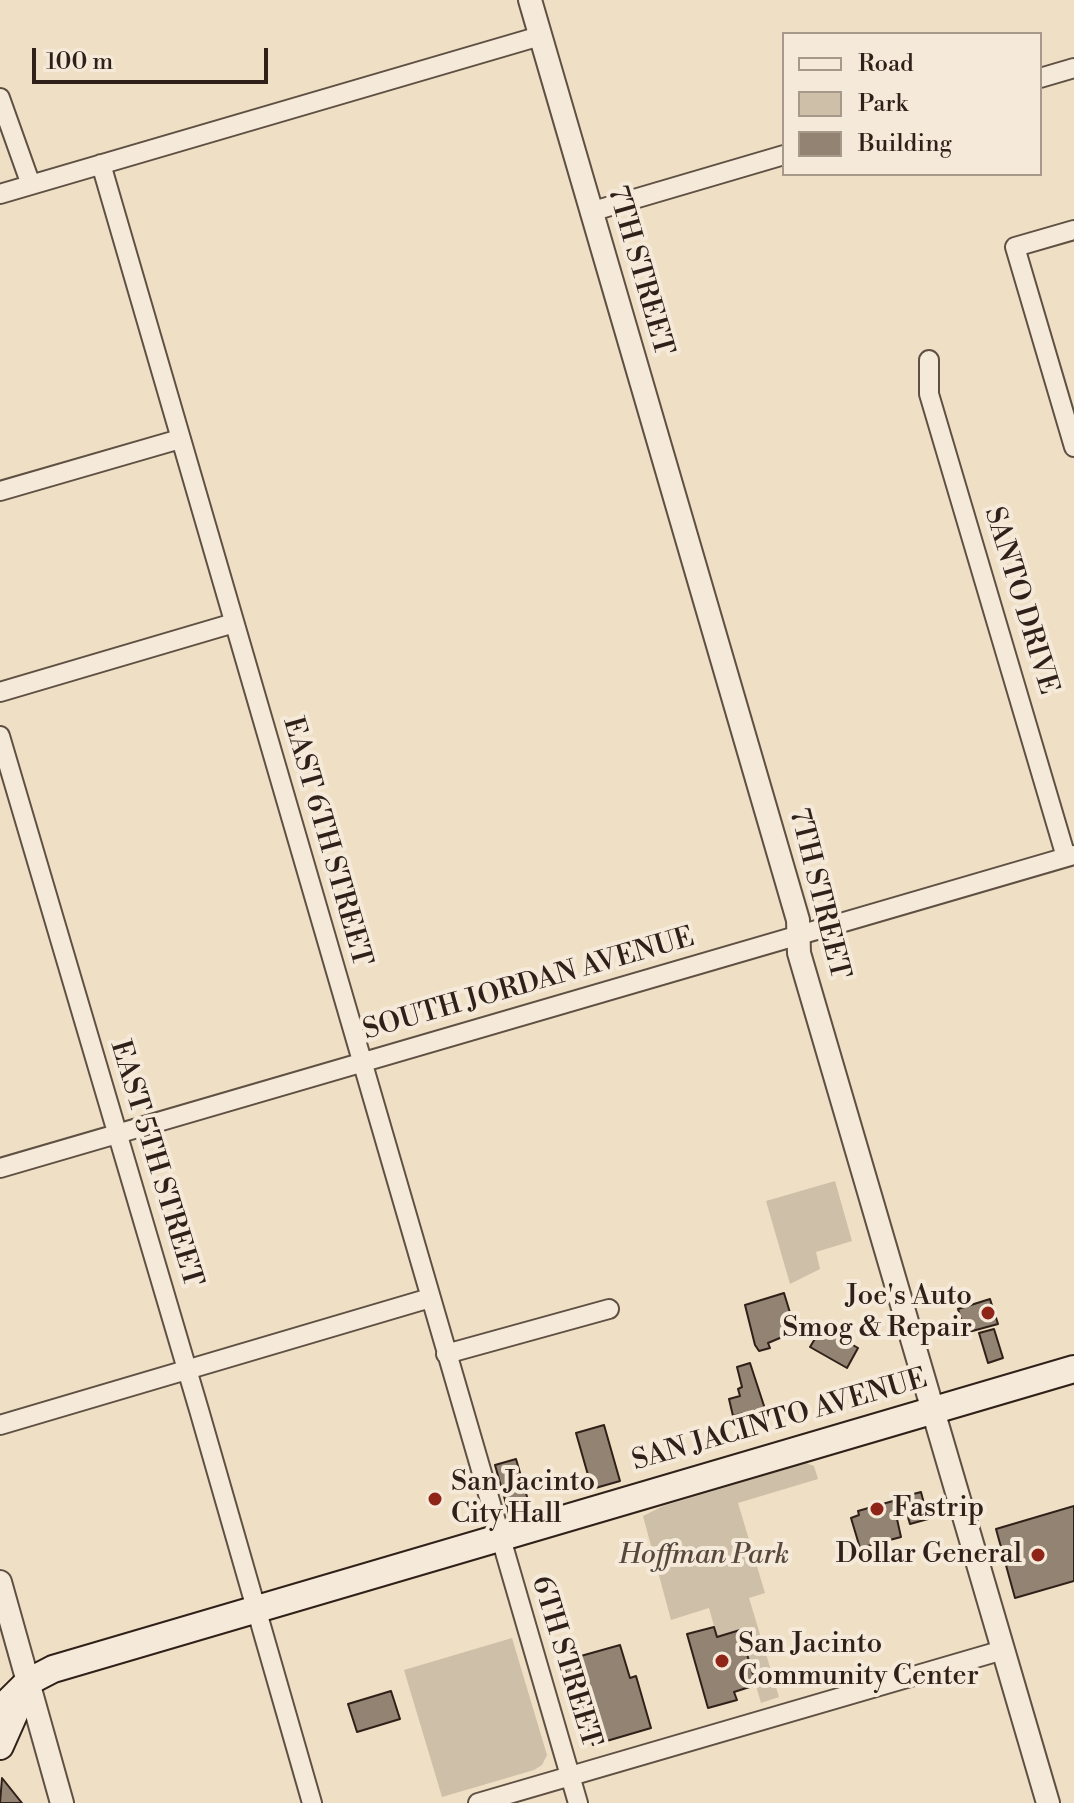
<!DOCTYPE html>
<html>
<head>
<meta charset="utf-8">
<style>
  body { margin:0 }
  #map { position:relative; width:1074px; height:1803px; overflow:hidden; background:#efdfc5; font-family:"Libre Bodoni",serif }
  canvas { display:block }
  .legend { position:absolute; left:782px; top:32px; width:260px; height:144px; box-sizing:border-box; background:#f5ead9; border:2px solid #a6998c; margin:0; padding:10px 14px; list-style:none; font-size:24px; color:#2f2019 }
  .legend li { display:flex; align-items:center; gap:16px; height:40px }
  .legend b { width:40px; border:2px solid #a6998c }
  .scale { position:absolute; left:32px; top:48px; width:236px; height:36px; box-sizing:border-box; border:4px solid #2f2019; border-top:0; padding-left:10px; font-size:24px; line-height:28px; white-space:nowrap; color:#2f2019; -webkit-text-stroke:6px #f5ead9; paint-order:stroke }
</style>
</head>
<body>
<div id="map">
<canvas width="1074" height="1803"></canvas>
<ul class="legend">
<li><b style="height:10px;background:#f5ead9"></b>Road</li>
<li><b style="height:22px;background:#cebfa8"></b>Park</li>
<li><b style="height:22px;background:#938372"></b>Building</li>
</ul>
<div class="scale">100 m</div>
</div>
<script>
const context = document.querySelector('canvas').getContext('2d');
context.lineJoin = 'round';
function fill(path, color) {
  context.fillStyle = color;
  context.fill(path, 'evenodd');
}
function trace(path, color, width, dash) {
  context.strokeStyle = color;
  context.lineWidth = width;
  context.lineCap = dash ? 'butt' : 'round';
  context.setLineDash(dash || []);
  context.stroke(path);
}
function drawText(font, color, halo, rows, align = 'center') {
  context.font = font + ' "Libre Bodoni",serif';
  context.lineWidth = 8;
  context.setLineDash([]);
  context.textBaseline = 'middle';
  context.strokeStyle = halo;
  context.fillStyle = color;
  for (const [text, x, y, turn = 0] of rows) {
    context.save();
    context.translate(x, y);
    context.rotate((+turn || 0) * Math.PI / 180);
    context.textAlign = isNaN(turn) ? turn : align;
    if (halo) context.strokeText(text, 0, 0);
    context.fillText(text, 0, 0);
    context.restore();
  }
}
fill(new Path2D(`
  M835,1181L852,1241L816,1252L820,1269L790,1284L766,1201Z
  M806,1463L814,1466L818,1479L738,1503L765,1593L749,1598L779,1697L761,1703L740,1630L717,1637L709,1608L671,1620L643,1516L663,1506Z
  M512,1638L547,1755L542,1765L534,1770L442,1797L404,1670Z`), '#cebfa8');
const building = new Path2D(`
  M784,1293L791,1316L787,1317L790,1327L787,1335L768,1343L770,1348L759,1351L755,1345L745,1305Z
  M990,1299L998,1324L965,1333L958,1309Z
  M822,1327L858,1348L847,1368L810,1347Z
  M994,1329L1003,1358L988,1363L979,1333Z
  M750,1363L767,1415L746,1421L744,1413L733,1416L729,1399L740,1396L738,1389L742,1387L737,1367Z
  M604,1425L620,1481L592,1489L576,1433Z
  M516,1459L530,1507L509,1514L495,1465Z
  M921,1492L928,1519L910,1524L902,1497Z
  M893,1501L901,1537L860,1548L851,1518L859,1515L858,1511Z
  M1074,1506V1581L1015,1598L996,1529Z
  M714,1627L717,1637L740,1630L756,1685L734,1692L737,1700L708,1708L687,1634Z
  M620,1645L630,1678L636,1676L651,1728L593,1745L572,1675L567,1677L563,1661Z
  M391,1691L400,1719L357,1732L348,1704Z
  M2,1778L22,1803H0Z`);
fill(building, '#938372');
trace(building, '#2f2019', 2);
const minor = new Path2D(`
  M1040,78L1074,68
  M0,98L31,185
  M101,164L578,1803
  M0,194L540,36
  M590,212L784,155
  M1074,230L1015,247L1074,447
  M929,360V394L1066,857
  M0,491L180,439
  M0,692L234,623
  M0,736L199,1410L312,1803
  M0,1168L1074,855
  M446,1354L609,1309
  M0,1425L430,1298
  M478,1803L1003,1650`);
const tertiary = new Path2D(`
  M530,0L798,920L799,953L1048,1803
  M0,1582L62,1803`);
const secondary = new Path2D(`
  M0,1710L28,1682L53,1669L1074,1369
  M0,1746L24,1692`);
trace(minor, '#5f5044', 22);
trace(tertiary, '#5f5044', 26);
trace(secondary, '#2f2019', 30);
trace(minor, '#f5ead9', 18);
trace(tertiary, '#f5ead9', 22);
trace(secondary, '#f5ead9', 26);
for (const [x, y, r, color] of [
  [988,1313,8,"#8f2418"],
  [435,1499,8,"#8f2418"],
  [877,1509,8,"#8f2418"],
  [1038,1555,8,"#8f2418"],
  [722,1661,8,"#8f2418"]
]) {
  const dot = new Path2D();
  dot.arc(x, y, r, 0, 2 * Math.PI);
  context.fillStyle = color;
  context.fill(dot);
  trace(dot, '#f5ead9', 3);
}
drawText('28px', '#2f2019', '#f5ead9', [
  ["7TH STREET",639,271,74],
  ["SANTO DRIVE",1020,601,73],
  ["EAST 6TH STREET",326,842,74],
  ["7TH STREET",818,894,76],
  ["SOUTH JORDAN AVENUE",529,985,-16],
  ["EAST 5TH STREET",155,1164,73],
  ["SAN JACINTO AVENUE",780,1421,-16],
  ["6TH STREET",565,1662,73]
]);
drawText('28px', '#2f2019', '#f5ead9', [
  ["Joe's Auto",972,1297,"right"],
  ["Smog & Repair",972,1329,"right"],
  ["San Jacinto",451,1483],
  ["City Hall",451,1515],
  ["Fastrip",893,1509],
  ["Dollar General",1022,1555,"right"],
  ["San Jacinto",738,1645],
  ["Community Center",738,1677]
], 'left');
drawText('italic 28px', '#57483d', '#f5ead9', [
  ["Hoffman Park",704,1556]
]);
</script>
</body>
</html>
